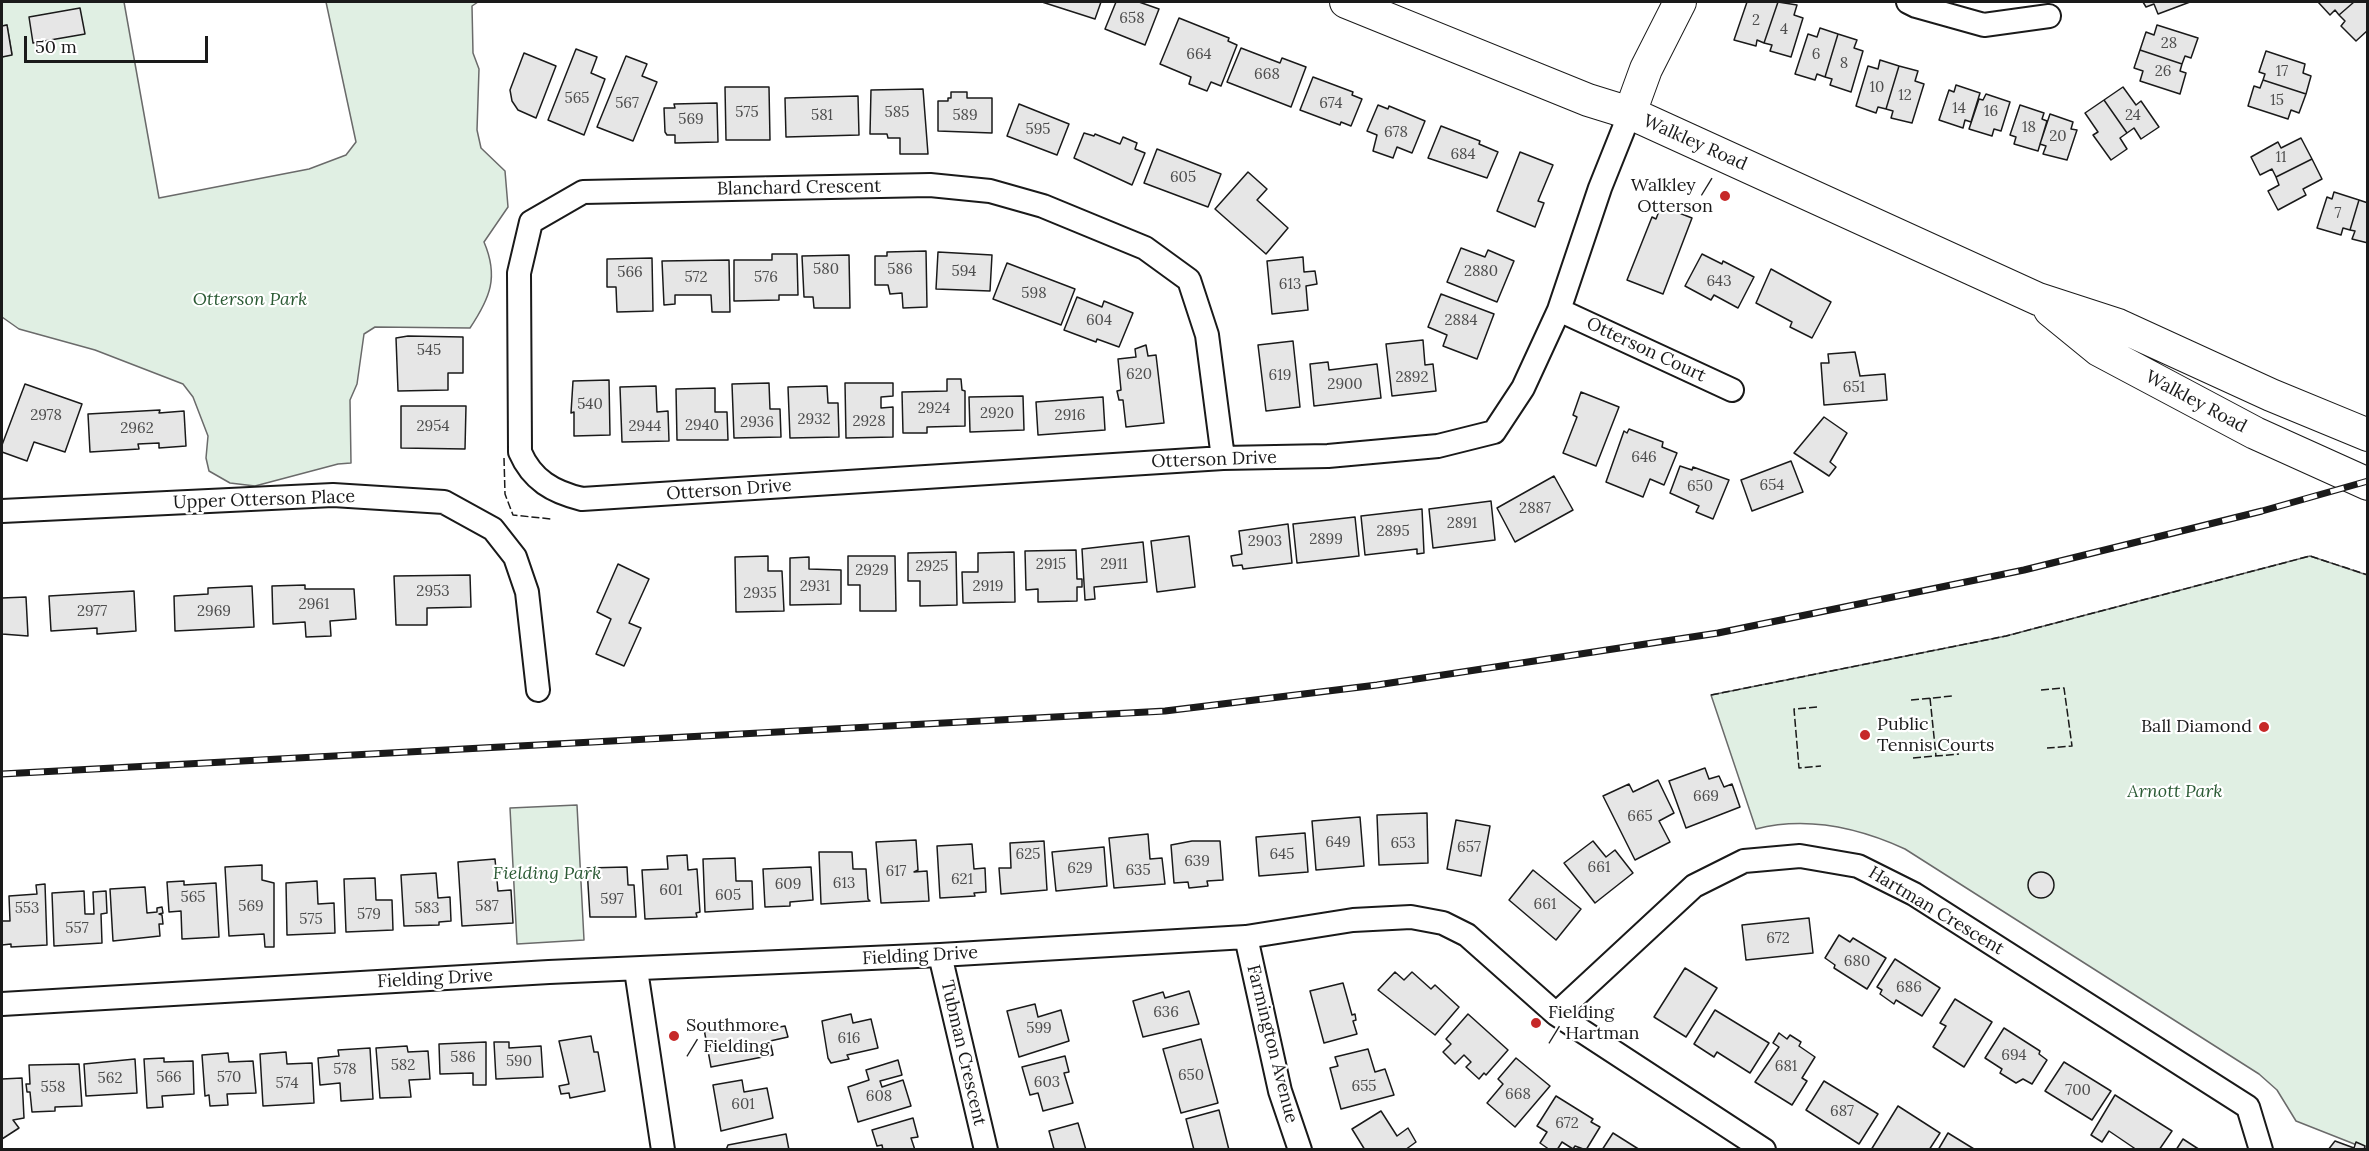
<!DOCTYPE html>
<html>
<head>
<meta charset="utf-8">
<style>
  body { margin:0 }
  #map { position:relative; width:2369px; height:1151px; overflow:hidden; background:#fff; font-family:Lora,serif }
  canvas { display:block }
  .frame { position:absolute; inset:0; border:3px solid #1a1a1a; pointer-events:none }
  .scale { position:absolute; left:24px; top:36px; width:184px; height:27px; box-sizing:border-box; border:3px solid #1a1a1a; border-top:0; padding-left:8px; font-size:18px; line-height:21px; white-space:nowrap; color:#1a1a1a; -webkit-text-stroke:4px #fff; paint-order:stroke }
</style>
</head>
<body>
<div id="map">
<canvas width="2369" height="1151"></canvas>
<div class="frame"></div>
<div class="scale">50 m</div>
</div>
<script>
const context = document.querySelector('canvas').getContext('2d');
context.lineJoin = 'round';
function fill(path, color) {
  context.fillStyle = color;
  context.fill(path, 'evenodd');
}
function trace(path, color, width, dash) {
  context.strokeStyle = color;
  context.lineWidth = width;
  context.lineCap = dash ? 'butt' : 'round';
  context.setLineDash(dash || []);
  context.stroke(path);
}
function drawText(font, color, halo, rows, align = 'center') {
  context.font = font + ' Lora,serif';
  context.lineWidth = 4.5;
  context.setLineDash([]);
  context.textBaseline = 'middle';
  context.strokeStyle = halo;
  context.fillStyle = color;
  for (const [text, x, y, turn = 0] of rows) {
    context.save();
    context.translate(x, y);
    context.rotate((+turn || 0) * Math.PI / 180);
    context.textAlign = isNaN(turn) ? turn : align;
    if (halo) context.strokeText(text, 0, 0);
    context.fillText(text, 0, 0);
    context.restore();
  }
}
const green = new Path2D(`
  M2,2H124L159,198L309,169L346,155L356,142L326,2H478L472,6L473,53L479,69L477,130L481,148L505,171L508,207L484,242C499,277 490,298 470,328L375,327L364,334L357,384L350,400L351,463L338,464L255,486L230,483L209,471L206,458L208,436L193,397L183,384L95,350L19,329L2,317V57L12,54L7,25L2,26Z
  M2310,556L2367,575V1149L2296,1121L2277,1090L2259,1074L1905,849C1859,828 1807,816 1756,829L1711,695L2006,636Z
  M577,805L584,940L517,944L510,808Z`);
fill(green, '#e0efe3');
trace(green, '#6a6a6a', 1.5);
const building = new Path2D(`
  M1042,2H1101L1095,19Z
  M1116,2H1139L1159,9L1145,45L1105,29Z
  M1747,2H1778L1764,43L1757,40L1756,46L1734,40Z
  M1778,2L1797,5L1794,15L1803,18L1791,57L1770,51L1772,45L1764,43Z
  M2143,2H2190L2158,14L2154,4L2146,7Z
  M2318,2H2354L2339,15L2335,10L2330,15Z
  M2354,2H2368V30L2356,41L2341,26L2345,21L2339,15Z
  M80,8L85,34L33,43L29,17Z
  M1179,18L1229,38L1228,41L1237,45L1221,86L1211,82L1207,91L1189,84L1191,77L1160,64Z
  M7,25L12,55L2,57V26Z
  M2157,25L2198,38L2191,58L2185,56L2182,64L2140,50L2146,32L2154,35Z
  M1820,28L1838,34L1825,77L1817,74L1815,80L1795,74L1808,34L1817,37Z
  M1838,34L1857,40L1854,48L1863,51L1851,92L1830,85L1832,79L1825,77Z
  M1241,48L1280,63L1282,58L1306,67L1291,107L1227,82Z
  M576,49L597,57L591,73L605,79L584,135L548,120Z
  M2140,50L2182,64L2180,71L2186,73L2180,94L2140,81L2143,71L2134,68Z
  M2266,51L2305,64L2303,73L2311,76L2306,94L2263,80L2265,74L2259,72Z
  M524,53L556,66L536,118L518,110L512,101L510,90Z
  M626,56L647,64L642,76L657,82L633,141L597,127Z
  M1880,60L1899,66L1886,109L1878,107L1876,113L1856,106L1868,66L1878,69Z
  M1899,66L1918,71L1915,81L1924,84L1912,123L1891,118L1893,111L1886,109Z
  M1313,77L1353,92L1352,95L1362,99L1351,126L1341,122L1340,125L1300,110Z
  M2263,80L2306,94L2299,113L2291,110L2288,119L2248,106L2254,86L2260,88Z
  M1956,85L1980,93L1971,122L1965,120L1963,128L1939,120L1949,90L1954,92Z
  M725,87H769L770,140H726Z
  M2123,87L2136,105L2141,101L2159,127L2141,139L2134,128L2127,133L2104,100Z
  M923,89L928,154H900V138H888L887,134H870L871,90Z
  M951,92H967V98H992V133L938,131V101H948V98H951Z
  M1986,94L2010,102L2001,131L1994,129L1992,136L1969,129L1979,99L1983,100Z
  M858,96L859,135L786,137L785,98Z
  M2104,100L2127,133L2120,138L2127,149L2111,160L2093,135L2098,132L2085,113Z
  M717,103L718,142L675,143V135H667L665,132L664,108H675L674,104Z
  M1019,104L1069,124L1057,155L1007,136Z
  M1378,105L1388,109L1389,106L1425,121L1412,153L1397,147L1393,158L1373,151L1377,135L1367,131Z
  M2020,105L2044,113L2042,119L2047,121L2038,151L2014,144L2016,137L2010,135Z
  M2050,114L2073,122L2071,129L2077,130L2067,160L2043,154L2046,146L2040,144Z
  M1441,126L1480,141L1479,144L1498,152L1487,178L1428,158Z
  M1084,133L1094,136L1095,134L1120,144L1123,137L1137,143L1135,149L1145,153L1132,185L1074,158Z
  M2301,138L2312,159L2276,177L2272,169L2260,175L2251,157L2278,142L2281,148Z
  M1157,149L1221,174L1208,207L1144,183Z
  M1520,152L1553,165L1538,201L1544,203L1535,227L1497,211Z
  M2312,159L2322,179L2303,189L2306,195L2278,210L2268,191L2279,185L2276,177Z
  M1248,172L1267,189L1257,200L1288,228L1266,254L1215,209Z
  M2334,192L2359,200L2350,230L2343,228L2341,235L2317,228L2327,197L2332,199Z
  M2359,200L2368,203V243L2352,239L2355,231L2350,230Z
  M1661,206L1692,218L1663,294L1627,280L1652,217L1656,219Z
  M1461,248L1485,257L1488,250L1514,261L1497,302L1447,282Z
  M926,251L927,307L903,308L902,293L890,294L888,285H875V256H887V252Z
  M938,252L992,255L990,291L936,289Z
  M772,254H797L798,295H779V300L734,301V260H772Z
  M1702,254L1722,264L1723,261L1754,277L1738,308L1714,295L1711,300L1685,286Z
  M849,255L850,308H814L813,297H804L802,256Z
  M1303,257L1304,272L1315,271L1317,284L1306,286L1308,310L1272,314L1267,261Z
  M652,258L653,311L617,312L616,287H607V259Z
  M729,260L730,312H712L711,295H675V304L664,305L662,261Z
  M1007,263L1075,289L1061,325L993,299Z
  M1771,269L1831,302L1812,338L1790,327L1792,322L1756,303Z
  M1441,294L1494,314L1477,359L1443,346L1447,335L1428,327Z
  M1077,297L1102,307L1104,301L1133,313L1119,347L1097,339L1096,342L1064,330Z
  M408,336L463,337V373H448V390L398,391L396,338Z
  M1423,340L1425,365L1433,364L1436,391L1392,396L1386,344Z
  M1293,341L1300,407L1266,411L1258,345Z
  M1146,345L1148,356L1156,355L1164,423L1126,427L1123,400H1119L1117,391L1121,390L1118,359L1136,357L1135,349Z
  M1855,352L1860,376L1885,374L1887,400L1824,405L1821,363H1829L1828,354Z
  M1328,362L1329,370L1377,364L1381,398L1314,406L1310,364Z
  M947,379H961L962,390L965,391V426L927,427V433H903L902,392L947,391Z
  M609,380L610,435L574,436V412L571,413L573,381Z
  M769,383L770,409H780L781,437L734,438L732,384Z
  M845,383H893V396L881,397V408L893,407V437L846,438Z
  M25,384L82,404L65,452L34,442L27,461L2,452V445Z
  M656,386L657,412L668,411L669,441L622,442L620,387Z
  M827,386L828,403H838L839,437L790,438L788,387Z
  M715,388V412H727L728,440H677L676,389Z
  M1581,392L1619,407L1596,466L1563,453L1577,417L1573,415Z
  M1023,396L1024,430L970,432L969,397Z
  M1103,397L1105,430L1038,435L1036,402Z
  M401,406H466L465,449L401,448Z
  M160,410L159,413L184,411L186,446L159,448V443L138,444L139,449L90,452L88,414Z
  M1824,417L1847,433L1830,462L1836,467L1829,476L1794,453Z
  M1629,429L1663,442L1662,447L1677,453L1664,485L1650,479L1643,497L1606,482L1624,431L1627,433Z
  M1791,461L1803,492L1752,511L1741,480Z
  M1680,466L1692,470L1693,467L1729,480L1713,519L1696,512L1699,506L1670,493Z
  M1554,476L1573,510L1515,542L1497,508Z
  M1491,501L1495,540L1433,548L1429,509Z
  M1422,509L1424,553L1417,554V549L1365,555L1361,516Z
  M1355,517L1359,556L1297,563L1293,524Z
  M1288,524L1292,563L1243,569L1242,565L1233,566L1231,556L1242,554L1239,531Z
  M1189,536L1195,587L1157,592L1151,541Z
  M1143,542L1147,582L1094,587L1095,599L1085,600L1082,549Z
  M1076,550L1077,579H1082V587H1077V601L1038,602V589L1026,590L1025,551Z
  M956,552L957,605L920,606V581H908V553Z
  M1014,552L1015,602L963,603L962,572H978V553Z
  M768,556V571H782L784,611L736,612L735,557Z
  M848,556H895L896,611H860V585H848Z
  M809,557V569L841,570V604L790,605V558Z
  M618,564L649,579L629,623L641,628L624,666L596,654L611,619L597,612Z
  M470,575L471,607L427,608V625H396L394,576Z
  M305,585V589H354L356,619L330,621L331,636L306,637L305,622L273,624L272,586Z
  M252,586L254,627L175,631L174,596L208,594V588Z
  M134,591L136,631L97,634V628L51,631L49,596Z
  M26,597L28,636L2,634V598Z
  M1705,768L1709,779L1719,776L1724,787L1732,784L1740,807L1686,828L1669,781Z
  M1658,780L1674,813L1659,821L1670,842L1635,860L1603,796L1629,784L1633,792Z
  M1427,813L1428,863L1379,865L1377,815Z
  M1360,817L1364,866L1316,870L1312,821Z
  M1456,820L1490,826L1481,876L1447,869Z
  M1305,833L1308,872L1259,876L1256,837Z
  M1148,834L1150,859L1162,858L1165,884L1114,888L1109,838Z
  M916,840L918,870L914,872L927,871L929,901L881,903L876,842Z
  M1044,841L1047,890L1001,894L999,868H1011L1010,843Z
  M1192,841H1220L1223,880L1207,881L1208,886L1189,888L1188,882L1174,883L1171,845Z
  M1593,841L1606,857L1615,850L1633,873L1595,903L1564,863Z
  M972,844L974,869L985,868L986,892L974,893L975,896L940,898L937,846Z
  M1104,847L1107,886L1056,891L1052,852Z
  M819,852H852L853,869H866L868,899L870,901L821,904Z
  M687,855L688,870L697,869L700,912L696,913L697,917L645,919L642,870L668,869L667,856Z
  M735,858L736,881H752L753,909L705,912L703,859Z
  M495,859L498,891L511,890L513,923L462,926L458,862Z
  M262,865V880L274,883V947H265L264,934L229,936L225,867Z
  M627,867L628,885H634L636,917H590L587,868Z
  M811,867L813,900L790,902V906L765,907L763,869Z
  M1533,870L1581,909L1556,940L1509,900Z
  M2028 885a13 13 0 1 1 26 0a13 13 0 1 1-26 0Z
  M436,873L438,898L450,897L451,921L439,922V925L404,926L401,875Z
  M375,878L376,900H392L393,930L346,932L344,879Z
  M184,881V885L216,883L219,937L182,939L181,911L169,912L167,882Z
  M317,881L318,904L334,903L335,933L287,935L286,883Z
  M45,884L47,945L11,947V944L2,945V921H10L9,896L37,894L36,885Z
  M145,887L147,913L157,912V908L162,907L163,913L159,914L162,915L163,924H159L160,936L113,941L110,889Z
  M84,891L85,914H94L93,892L106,891L107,913L101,914L102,943L54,946L52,893Z
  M1809,918L1813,953L1746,960L1742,925Z
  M1839,935L1850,942L1853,938L1886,958L1867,989L1834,968L1835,965L1825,958Z
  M1895,959L1940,988L1922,1016L1896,1000L1894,1004L1880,994L1882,990L1877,987Z
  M1685,968L1717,988L1686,1037L1654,1017Z
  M1395,972L1404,980L1412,972L1431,989L1435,985L1459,1007L1435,1035L1378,990Z
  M1343,983L1352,1015L1355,1014L1356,1020L1353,1021L1357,1034L1324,1043L1310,991Z
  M1189,991L1199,1024L1143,1037L1133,1001L1163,992L1165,998Z
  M1955,999L1992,1022L1964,1067L1933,1047L1946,1026L1940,1023Z
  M1035,1004L1038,1017L1061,1010L1069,1041L1019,1057L1007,1011Z
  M1715,1010L1769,1043L1750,1073L1717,1052L1714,1057L1694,1044Z
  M851,1014L853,1023L871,1019L878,1048L847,1055L849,1059L831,1063L828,1058L822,1021Z
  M1468,1014L1508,1050L1486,1075L1484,1073L1479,1079L1466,1067L1471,1062L1464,1055L1455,1064L1443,1052L1451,1044L1446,1039Z
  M766,1022L768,1029L785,1026L788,1037L770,1041L773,1055L711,1067L704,1029L729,1024L730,1029Z
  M2004,1028L2040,1051L2039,1054L2047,1060L2032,1084L2023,1079L2016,1083L2000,1073L2002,1069L1985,1058Z
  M1779,1033L1787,1039L1790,1035L1801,1042L1799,1046L1815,1057L1802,1078L1807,1081L1792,1105L1755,1082L1779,1047L1773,1043Z
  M591,1036L594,1052H598L605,1091L570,1098L569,1093L561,1094L559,1086L569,1084L559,1041Z
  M1201,1039L1218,1103L1181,1113L1163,1049Z
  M486,1042V1085H473V1073L440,1074L439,1044Z
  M494,1042H509V1048L541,1046L543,1077L496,1079Z
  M407,1046L408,1052L428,1051L430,1079L409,1080L411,1097L380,1098L376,1048Z
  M370,1048L373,1099L341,1101L340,1083L320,1085L318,1058L339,1056L338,1050Z
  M1368,1049L1375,1072L1385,1069L1394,1095L1341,1109L1330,1068L1338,1066L1335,1057Z
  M286,1052L287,1064L312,1063L314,1103L263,1106L260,1054Z
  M228,1053L229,1062L253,1061L256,1093L227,1094L228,1105L210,1106L209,1095L205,1096L202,1055Z
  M1065,1056L1069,1072L1064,1073L1073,1103L1043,1111L1038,1093L1030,1095L1022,1067Z
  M164,1058V1062L193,1061L194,1094L162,1096L163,1107L147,1108L144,1059Z
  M1516,1058L1550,1086L1515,1127L1487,1103L1503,1084L1498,1079Z
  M135,1059L137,1093L86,1096L84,1064Z
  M898,1060L902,1075L880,1081L882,1087L903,1080L911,1106L858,1122L848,1087L869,1080L866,1070Z
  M2064,1062L2111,1091L2092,1120L2045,1091Z
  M79,1064L82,1106L55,1107V1111L32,1112L30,1092H27L26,1084H30L29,1065Z
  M22,1078L24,1118L13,1120L19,1128L2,1139V1079Z
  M742,1080L744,1092L767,1088L773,1118L721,1131L713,1085Z
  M1824,1081L1878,1114L1859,1144L1806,1110Z
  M2115,1095L2172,1131L2159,1150H2137L2109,1131L2102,1142L2091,1135Z
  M1556,1096L1593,1119L1591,1122L1600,1127L1586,1150L1575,1146L1573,1149L1562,1142L1557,1150H1550L1540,1143L1547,1132L1537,1126Z
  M1898,1106L1940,1133L1929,1150H1871Z
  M1219,1110L1229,1150H1194L1186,1119Z
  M1381,1111L1397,1136L1408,1128L1416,1142L1405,1150H1365L1352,1129Z
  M913,1118L918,1137L911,1138L915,1150H883L882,1145L877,1146L872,1130Z
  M1078,1123L1086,1150H1052L1054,1149L1049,1131Z
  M1613,1133L1640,1150H1602Z
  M1948,1133L1974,1149L1938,1150Z
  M786,1134L789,1150H726L728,1145Z
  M2183,1139L2200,1150H2176Z
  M2335,1141L2354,1148L2356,1142L2365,1146L2364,1150H2328Z`);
fill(building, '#e6e6e6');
trace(building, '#1a1a1a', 1.5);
const street = new Path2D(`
  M1908,2L1916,6L1984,25L2049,16
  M1559,310L1732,390
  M1223,458L1207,335L1189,280L1145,248L1043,206L990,191L930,185L583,192L531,222L519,273L520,452C532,480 553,492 582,499L1223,458L1328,456L1438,446L1494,432L1523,388L1559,310L1600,188L1630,113
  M2,511L333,495L444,502L493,529L515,557L527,592L538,690
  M1246,937L1280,1091L1300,1150
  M940,955L986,1150
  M636,970L663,1150
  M2,1004L549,972L940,955L1246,937L1353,920L1411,917L1443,923L1467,935L1556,1014L1764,1150
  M1556,1014L1694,886L1744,861L1800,856L1858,866L1914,894L2248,1107L2261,1150`);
const secondary = new Path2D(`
  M1346,2L1588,100L1630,113L2038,299L2118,325L2271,395L2368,435
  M1630,113L1646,69L1680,2
  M2050,310L2099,350L2255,433L2368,484`);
trace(street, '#1a1a1a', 26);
trace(secondary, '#1a1a1a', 34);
trace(street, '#fff', 22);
trace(secondary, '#fff', 32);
const rail = new Path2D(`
  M2,774L1165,711L1377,685L1718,633L2024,570L2262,511L2368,481`);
trace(rail, '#1a1a1a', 7);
trace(rail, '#fff', 4.5, [14]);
trace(new Path2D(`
  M504,458L505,494L513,515L551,519
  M2041,690L2064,688L2072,746L2047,748
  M1711,695L2006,636L2310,556L2368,575
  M1930,698L1936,756
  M1911,700L1953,696
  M1817,707L1794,709L1799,768L1821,766
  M1913,758L1959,754`), '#1a1a1a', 1.5, [8, 3]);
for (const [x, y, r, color] of [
  [1725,196,6,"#c62828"],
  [2264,727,6,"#c62828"],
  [1865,735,6,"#c62828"],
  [1536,1023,6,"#c62828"],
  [674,1036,6,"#c62828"]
]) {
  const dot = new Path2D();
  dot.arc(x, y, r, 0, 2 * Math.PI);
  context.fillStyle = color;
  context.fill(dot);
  trace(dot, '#fff', 2);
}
drawText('15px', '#4d4d4d', null, [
  ["658",1132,19],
  ["2",1756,21],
  ["4",1784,30],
  ["28",2169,44],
  ["664",1199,55],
  ["6",1816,55],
  ["8",1844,64],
  ["26",2163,72],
  ["17",2282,72],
  ["668",1267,75],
  ["10",1877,88],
  ["12",1905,96],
  ["565",577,99],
  ["15",2277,101],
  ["567",627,104],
  ["674",1331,104],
  ["14",1959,109],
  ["16",1991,112],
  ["575",747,113],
  ["585",897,113],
  ["581",822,116],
  ["589",965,116],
  ["24",2133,116],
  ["569",691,120],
  ["18",2029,128],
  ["595",1038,130],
  ["678",1396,133],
  ["20",2058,137],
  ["684",1463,155],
  ["11",2281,158],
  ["605",1183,178],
  ["7",2338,214],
  ["580",826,270],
  ["586",900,270],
  ["594",964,272],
  ["2880",1481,272],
  ["566",630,273],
  ["572",696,278],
  ["576",766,278],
  ["643",1719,282],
  ["613",1290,285],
  ["598",1034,294],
  ["604",1099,321],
  ["2884",1461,321],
  ["545",429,351],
  ["620",1139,375],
  ["619",1280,376],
  ["2892",1412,378],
  ["2900",1345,385],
  ["651",1854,388],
  ["540",590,405],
  ["2924",934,409],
  ["2920",997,414],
  ["2978",46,416],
  ["2916",1070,416],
  ["2932",814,420],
  ["2928",869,422],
  ["2936",757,423],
  ["2940",702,426],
  ["2954",433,427],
  ["2944",645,427],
  ["2962",137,429],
  ["646",1644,458],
  ["654",1772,486],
  ["650",1700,487],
  ["2887",1535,509],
  ["2891",1462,524],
  ["2895",1393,532],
  ["2899",1326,540],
  ["2903",1265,542],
  ["2915",1051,565],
  ["2911",1114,565],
  ["2925",932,567],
  ["2929",872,571],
  ["2931",815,587],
  ["2919",988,587],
  ["2953",433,592],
  ["2935",760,594],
  ["2961",314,605],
  ["2977",92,612],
  ["2969",214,612],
  ["669",1706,797],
  ["665",1640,817],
  ["649",1338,843],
  ["653",1403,844],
  ["657",1469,848],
  ["625",1028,855],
  ["645",1282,855],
  ["639",1197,862],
  ["661",1599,868],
  ["629",1080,869],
  ["635",1138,871],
  ["617",896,872],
  ["621",962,880],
  ["613",844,884],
  ["609",788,885],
  ["601",671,891],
  ["605",728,896],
  ["565",193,898],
  ["597",612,900],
  ["661",1545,905],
  ["569",251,907],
  ["587",487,907],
  ["553",27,909],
  ["583",427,909],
  ["579",369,915],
  ["575",311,920],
  ["557",77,929],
  ["672",1778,939],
  ["680",1857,962],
  ["686",1909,988],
  ["636",1166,1013],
  ["599",1039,1029],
  ["616",849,1039],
  ["694",2014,1056],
  ["586",463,1058],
  ["590",519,1062],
  ["582",403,1066],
  ["681",1786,1067],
  ["578",345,1070],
  ["650",1191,1076],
  ["566",169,1078],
  ["570",229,1078],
  ["562",110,1079],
  ["603",1047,1083],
  ["574",287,1084],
  ["655",1364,1087],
  ["558",53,1088],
  ["700",2078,1091],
  ["668",1518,1095],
  ["608",879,1097],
  ["601",743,1105],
  ["687",1842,1112],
  ["672",1567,1124]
]);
drawText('18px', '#1a1a1a', '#fff', [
  ["Walkley Road",1695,143,24],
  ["Blanchard Crescent",799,188,-1],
  ["Otterson Court",1646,350,25],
  ["Walkley Road",2196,402,28],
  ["Otterson Drive",1214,460,-2],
  ["Otterson Drive",729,490,-4],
  ["Upper Otterson Place",264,500,-2],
  ["Hartman Crescent",1936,911,31],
  ["Fielding Drive",920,956,-3],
  ["Fielding Drive",435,979,-3],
  ["Farmington Avenue",1272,1044,76],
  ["Tubman Crescent",963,1053,77]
]);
drawText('18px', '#1a1a1a', '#fff', [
  ["Walkley /",1713,186,"right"],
  ["Otterson",1713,207,"right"],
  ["Public",1877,725],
  ["Tennis Courts",1877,746],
  ["Ball Diamond",2252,727,"right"],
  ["Fielding",1548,1013],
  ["/ Hartman",1548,1034],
  ["Southmore",686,1026],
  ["/ Fielding",686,1047]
], 'left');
drawText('italic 18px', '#2b5a34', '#fff', [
  ["Otterson Park",250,300],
  ["Arnott Park",2175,792],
  ["Fielding Park",547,874]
]);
</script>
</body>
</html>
